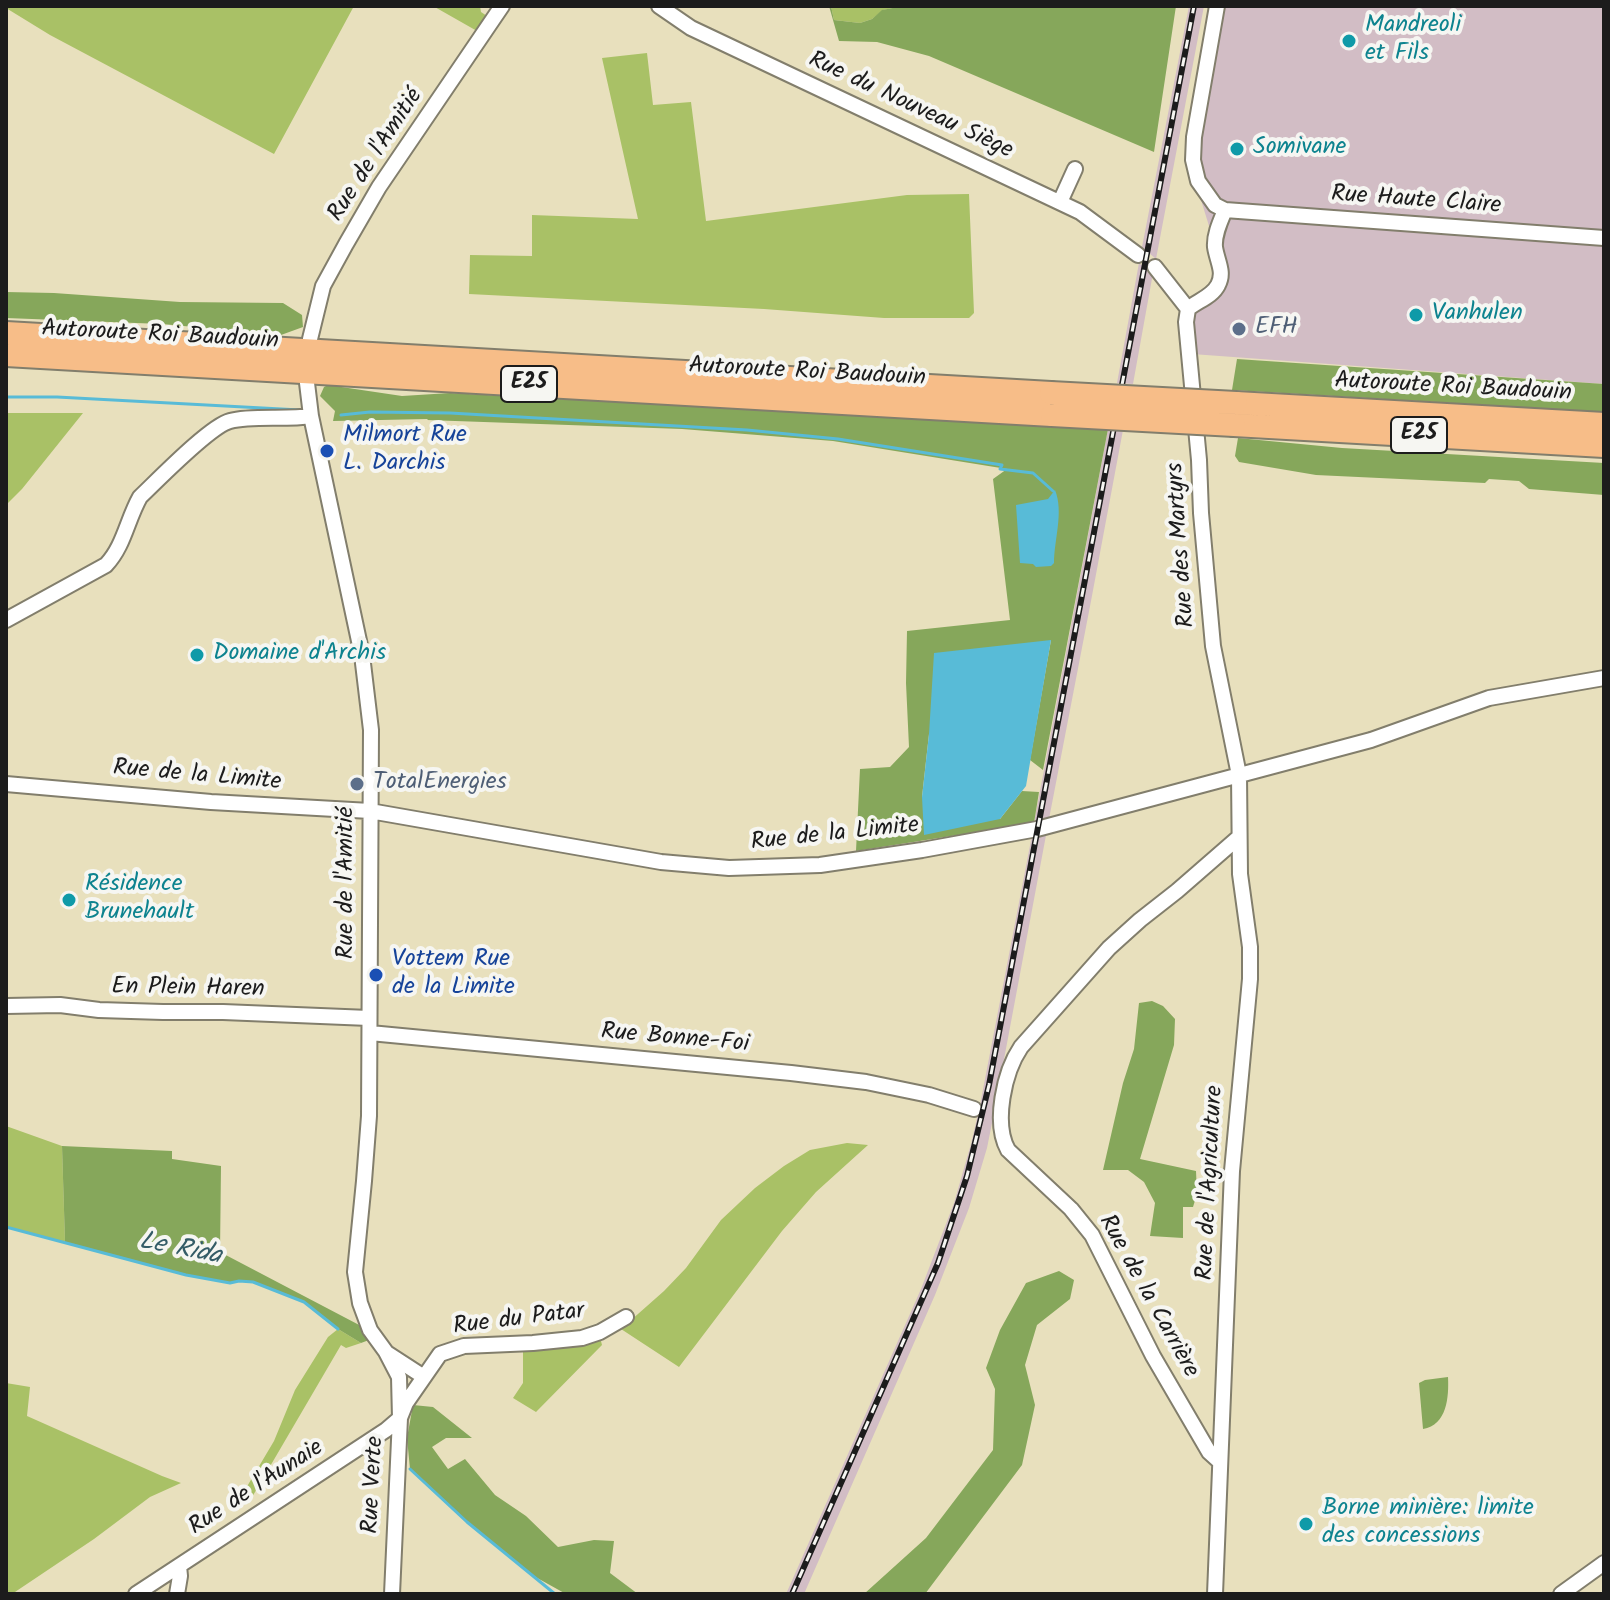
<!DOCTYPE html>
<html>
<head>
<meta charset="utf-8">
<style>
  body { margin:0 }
  #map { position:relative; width:1610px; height:1600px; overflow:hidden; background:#e8e0bd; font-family:Kalam,sans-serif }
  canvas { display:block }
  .frame { position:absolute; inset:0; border:8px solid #1c1c1c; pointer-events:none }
</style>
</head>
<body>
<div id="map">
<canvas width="1610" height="1600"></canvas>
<div class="frame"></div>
</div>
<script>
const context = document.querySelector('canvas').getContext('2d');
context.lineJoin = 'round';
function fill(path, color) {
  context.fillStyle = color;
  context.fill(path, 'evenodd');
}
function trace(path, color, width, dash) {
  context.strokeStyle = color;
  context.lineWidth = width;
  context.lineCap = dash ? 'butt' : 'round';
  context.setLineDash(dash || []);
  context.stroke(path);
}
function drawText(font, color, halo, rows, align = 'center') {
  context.font = font + ' Kalam,sans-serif';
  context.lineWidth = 8;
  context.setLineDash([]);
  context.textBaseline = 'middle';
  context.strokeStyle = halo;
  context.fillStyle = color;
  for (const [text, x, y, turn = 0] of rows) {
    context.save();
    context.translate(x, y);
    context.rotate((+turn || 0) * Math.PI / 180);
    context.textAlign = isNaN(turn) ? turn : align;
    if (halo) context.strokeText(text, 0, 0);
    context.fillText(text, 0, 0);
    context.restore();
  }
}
fill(new Path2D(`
  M1189,6H1204L1156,259L1142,247Z
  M1219,6H1604V384L1192,354L1194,304L1211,294L1221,265L1197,187L1193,160Z
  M1139,263L1153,273L1133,384L1117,383Z
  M1108,429L1123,430L1091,601L1049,819L1034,823Z
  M1047,830L993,1118L987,1148L969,1208L935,1295L804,1594H786L921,1289L954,1203L971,1144L980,1105L1032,835Z`), '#d2bdc5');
fill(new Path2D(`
  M6,6H354L274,154L50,35L6,8Z
  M433,6H480L481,12L487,16L477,31Z
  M831,6H903L883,10L872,19L860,23L834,20Z
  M647,53L653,105L691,102L706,221L907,195L969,194L974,313L969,318H884L764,309L469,294L470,255L532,256V215L638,219L602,58Z
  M6,413H83L22,489L6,505Z
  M6,1126L62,1146L65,1242L6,1227Z
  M847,1143L868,1145L816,1192L782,1231L679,1367L621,1329L664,1291L686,1268L721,1220L755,1188L784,1166L810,1150Z
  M338,1329L361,1343L346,1348L341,1345L248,1504L239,1500L274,1441L295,1390L328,1337Z
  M600,1337L602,1345L536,1412L513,1398L523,1383V1348Z
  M6,1383L30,1387L27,1416L162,1476L181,1483L150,1497L94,1539L12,1594H6Z`), '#a9c166');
fill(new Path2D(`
  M829,6H831L834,20L860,23L872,19L882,10L903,6H1176L1154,152L929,56L877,42L839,41Z
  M6,292L54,293L180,302L283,303L302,315L303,327L281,335L162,324L6,318Z
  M1237,359L1604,384V412L1232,390Z
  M328,385L402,396L450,393L1108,429L1043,770L1030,760L1051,640L929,734L922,797L1000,819L1022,791L1039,792L1034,823L856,851L860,769L890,767L909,747L906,683L907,631L1010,620L993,479L1007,469L833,441L682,429L427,420L428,419L333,421L335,411L320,396L324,387Z
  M1238,438L1342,448L1604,463V495L1529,489L1519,481L1489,479L1485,483L1316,475L1239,462L1235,456Z
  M1152,1001L1163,1006L1175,1019L1174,1045L1140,1159L1196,1171L1197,1194L1193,1207H1183V1238L1150,1236L1155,1203L1144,1182L1128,1170H1103L1123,1083L1134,1049L1139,1003Z
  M62,1146L172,1151V1159L221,1166L220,1252L363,1327L369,1340L361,1343L338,1329L304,1302L253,1282L239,1281L230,1283L186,1275L65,1242Z
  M1059,1271L1074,1280L1070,1299L1037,1325L1025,1365L1035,1405L1022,1465L925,1594H864L926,1538L993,1450L995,1389L986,1368L1000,1330L1026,1283Z
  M1448,1377C1449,1397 1447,1425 1423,1429L1419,1383L1425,1380Z
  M413,1405L433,1407L472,1438H446L432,1447L448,1469L465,1459L495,1495L526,1516L558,1547L594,1540L614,1541L610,1573L638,1594H566L530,1574L467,1522L410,1469L407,1438Z`), '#86a75b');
fill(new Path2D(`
  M1055,490C1064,512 1054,540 1054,563L1051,566L1036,567L1033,564L1020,563L1016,505L1048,499Z
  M1051,640L1026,786L1000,819L924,835L922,797L929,734L934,653Z`), '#58bbd7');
trace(new Path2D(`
  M6,397H57L300,410
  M341,415L370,412L450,413L747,430L838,439L1002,465L1000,469L1033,473L1053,491
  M6,1227L186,1275L230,1283L239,1281L253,1282L304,1302L338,1329
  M410,1469L467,1522L555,1594`), '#58bbd7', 3);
const minor = new Path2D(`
  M659,6L691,28L1080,212L1138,255
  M1217,6L1194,137L1193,160L1198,181L1215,205L1225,210L1604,238
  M1060,202L1075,169
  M1155,267L1188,309
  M310,339L323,286L346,244L379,187L502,6
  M307,383L311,416L362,655L371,730L369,1116L364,1181L355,1272L360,1303L370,1330L386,1352L399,1377L400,1418L392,1594
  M6,620L106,565C124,546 127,520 140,497C158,480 210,426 230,421C252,415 286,420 311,416
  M6,784L211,802L370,811L661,862L729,868L820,865L922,850L1037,829L1371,740L1489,698L1604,678
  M6,1006L60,1005L99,1010L163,1012H223L369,1018
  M370,1033L791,1073L866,1082L929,1095L974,1109
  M387,1353L424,1377
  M1219,1461L1209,1452L1153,1356L1092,1235L1071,1209L1008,1150C993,1123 1004,1072 1021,1047L1109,948L1140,920L1177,891L1239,837
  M136,1594L386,1430L400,1418L406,1403L440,1354L464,1346L533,1343L582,1338L600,1332L626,1317
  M177,1594L180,1576L179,1566
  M1215,1594L1232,1171L1250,979V947L1240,874L1239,775L1213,646L1201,513L1199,460L1186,322L1188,309C1197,301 1212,297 1218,285C1225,272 1217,261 1215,247C1214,235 1220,222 1225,210
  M1561,1594L1604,1563`);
const highway = new Path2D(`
  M6,333L1051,393
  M6,355L1052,415
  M1236,403L1604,424
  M1234,425L1604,446`);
trace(minor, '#827e6c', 18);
trace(highway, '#827e6c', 26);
trace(minor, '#fff', 14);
trace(highway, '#f7bd88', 22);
const rail = new Path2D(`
  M792,1594L938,1263L967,1176L989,1085L1194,6`);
trace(rail, '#1c1c1c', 6);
trace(rail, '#f6f6f2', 3, [9]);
const highwayBridge = new Path2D(`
  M1051,393L1236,403
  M1052,415L1234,425`);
trace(highwayBridge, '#827e6c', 26, []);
trace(highwayBridge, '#f7bd88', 22);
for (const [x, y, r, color] of [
  [1349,41,8,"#0f9aa8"],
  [1237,149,8,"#0f9aa8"],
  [1416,315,8,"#0f9aa8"],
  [1239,329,8,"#5c6f8a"],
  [327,451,8,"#1a4fb4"],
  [197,655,8,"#0f9aa8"],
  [357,784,8,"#5c6f8a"],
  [69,900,8,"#0f9aa8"],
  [376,975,8,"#1a4fb4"],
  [1306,1524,8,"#0f9aa8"]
]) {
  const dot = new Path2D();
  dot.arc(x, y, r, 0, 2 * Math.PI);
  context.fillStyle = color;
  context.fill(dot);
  trace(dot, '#f6f6f2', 3);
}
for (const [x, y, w] of [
  [529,384,56],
  [1419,435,56]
]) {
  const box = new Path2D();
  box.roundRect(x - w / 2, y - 18, w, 36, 6);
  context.fillStyle = '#f6f6f2';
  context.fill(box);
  trace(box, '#1c1c1c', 2);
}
drawText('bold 22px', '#1c1c1c', null, [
  ["E25",529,384],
  ["E25",1419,435]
]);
drawText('24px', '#0d838f', '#f6f6f2', [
  ["Mandreoli",1365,27],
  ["et Fils",1365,55],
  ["Somivane",1253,149],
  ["Vanhulen",1432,315],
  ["Domaine d'Archis",213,655],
  ["Résidence",85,886],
  ["Brunehault",85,914],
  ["Borne minière: limite",1322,1510],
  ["des concessions",1322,1538]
], 'left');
drawText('24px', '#1c1c1c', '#f6f6f2', [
  ["Rue du Nouveau Siège",910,107,25],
  ["Rue de l'Amitié",377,156,-57],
  ["Rue Haute Claire",1416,202,4],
  ["Autoroute Roi Baudouin",160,337,3],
  ["Autoroute Roi Baudouin",807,374,3],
  ["Autoroute Roi Baudouin",1453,389,3],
  ["Rue des Martyrs",1183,545,-94],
  ["Rue de la Limite",197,777,5],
  ["Rue de la Limite",835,836,-6],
  ["Rue de l'Amitié",348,883,-90],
  ["En Plein Haren",188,990,1],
  ["Rue Bonne-Foi",675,1040,5],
  ["Rue de l'Agriculture",1212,1183,-87],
  ["Rue de la Carrière",1147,1297,61],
  ["Rue du Patar",519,1321,-7],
  ["Rue Verte",375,1485,-87],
  ["Rue de l'Aunaie",257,1489,-33]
]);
drawText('24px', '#4e5e75', '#f6f6f2', [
  ["EFH",1255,329],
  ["TotalEnergies",373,784]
], 'left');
drawText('24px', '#164399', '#f6f6f2', [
  ["Milmort Rue",343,437],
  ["L. Darchis",343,465],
  ["Vottem Rue",392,961],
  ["de la Limite",392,989]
], 'left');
drawText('italic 26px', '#345c67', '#f6f6f2', [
  ["Le Rida",180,1251,11]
]);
</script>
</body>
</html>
